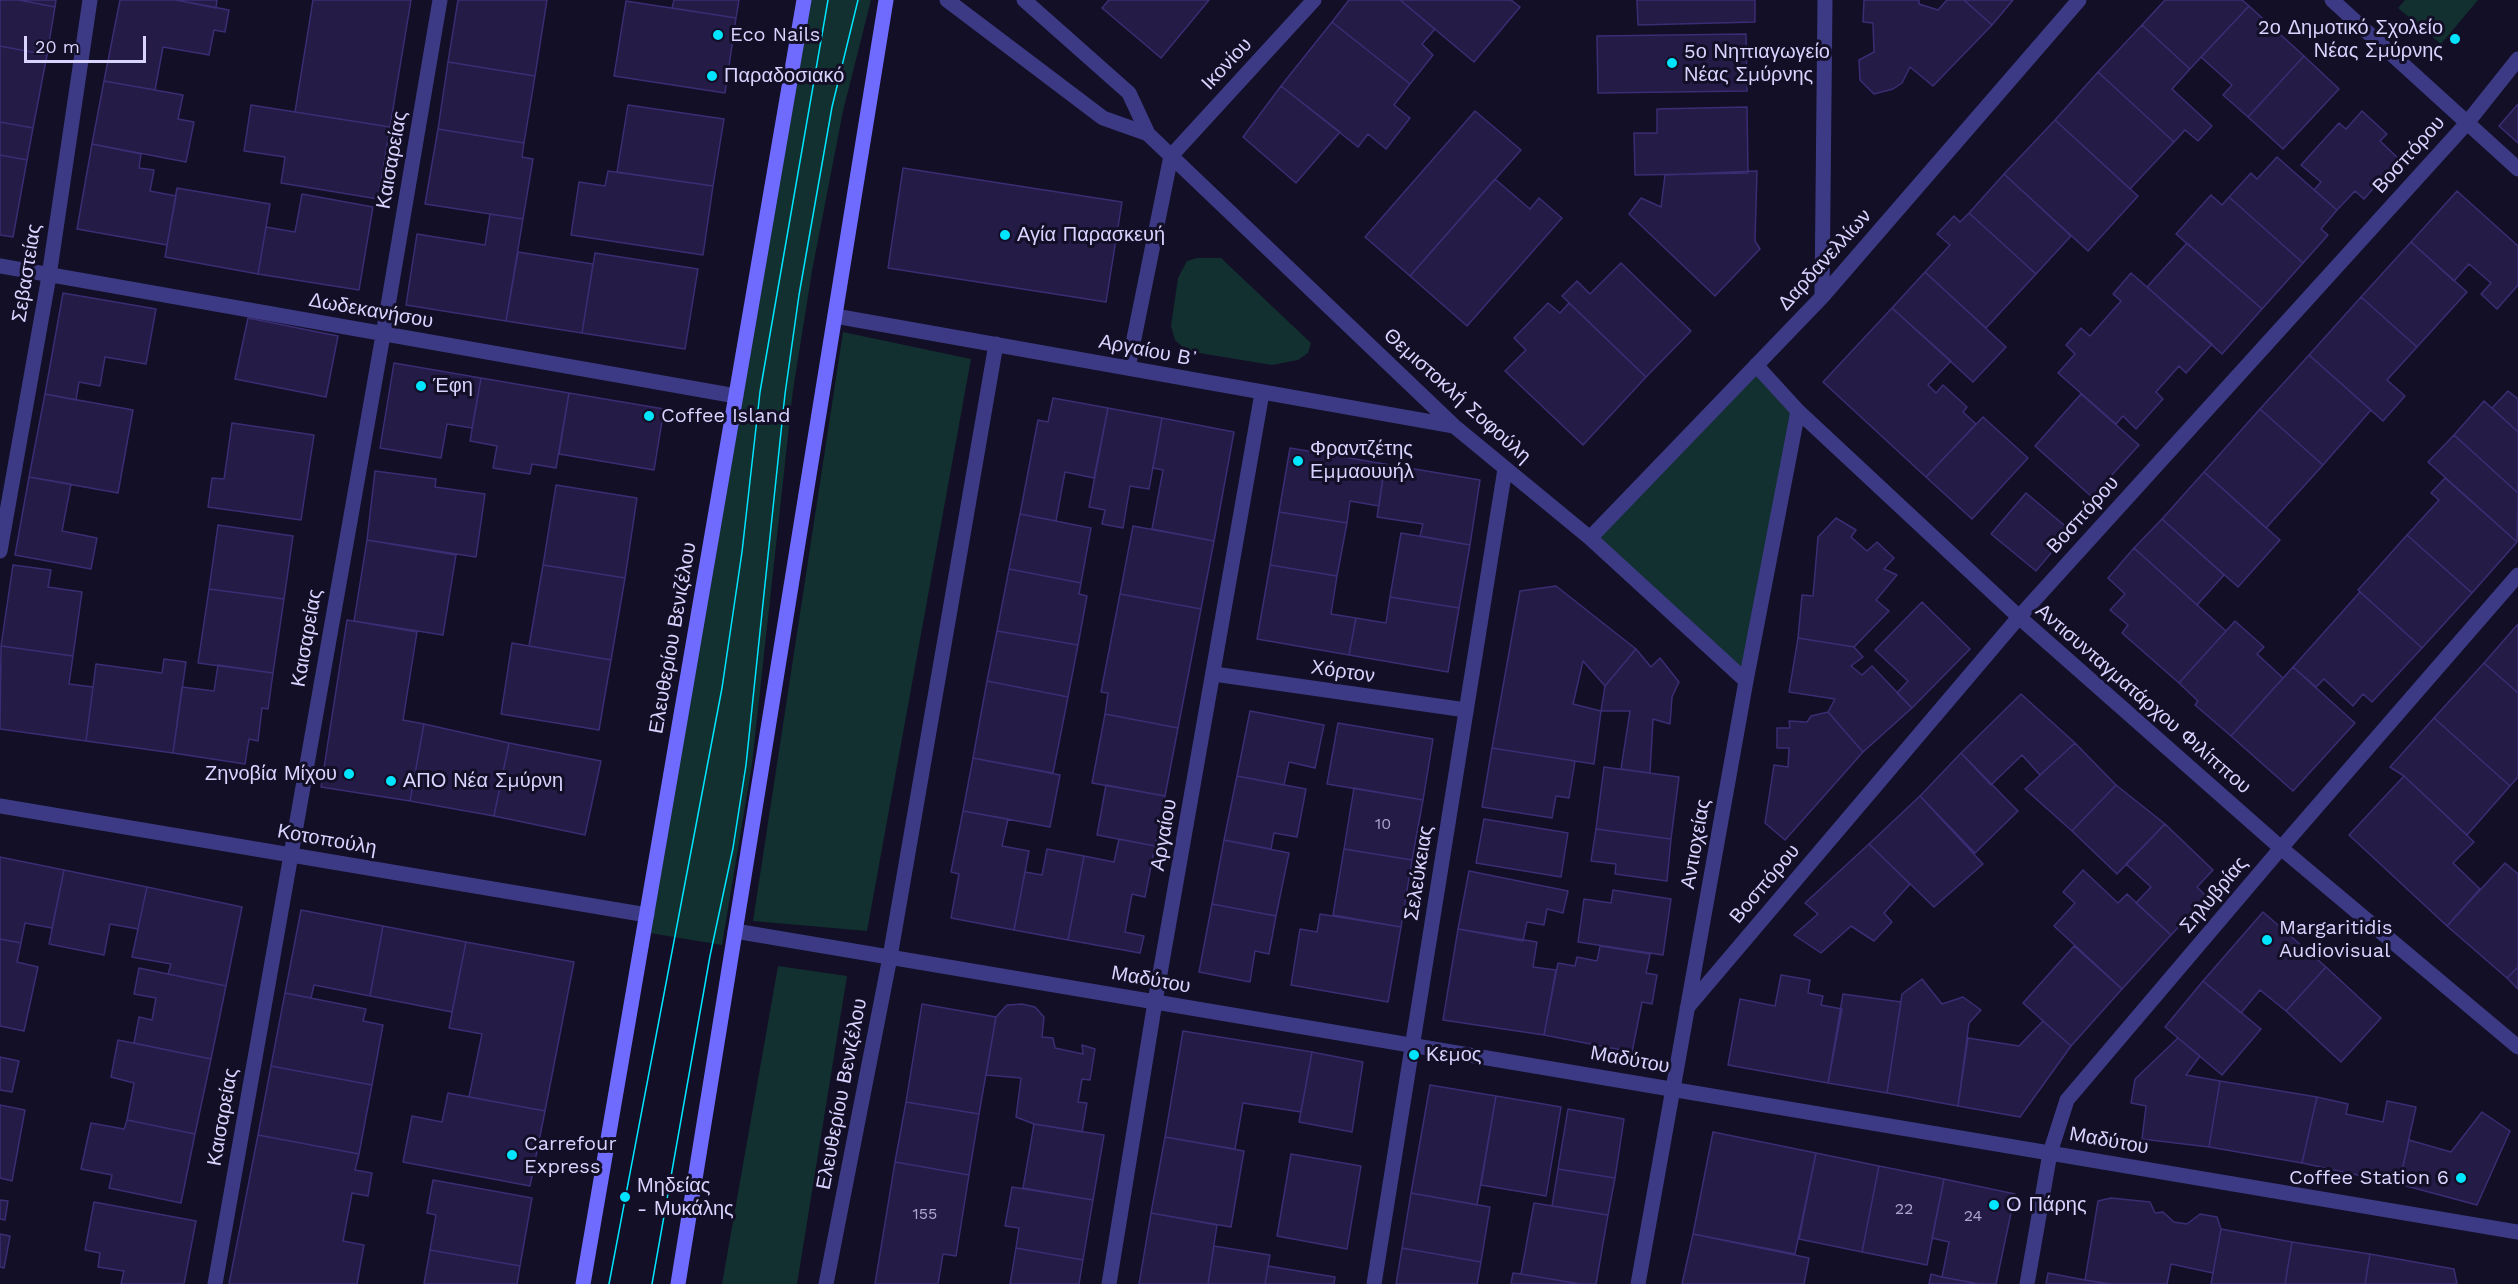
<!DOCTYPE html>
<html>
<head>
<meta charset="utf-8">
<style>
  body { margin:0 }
  #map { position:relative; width:2518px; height:1284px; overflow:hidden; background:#130f26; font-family:"Work Sans",sans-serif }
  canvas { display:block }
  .scale { position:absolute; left:24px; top:36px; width:122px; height:27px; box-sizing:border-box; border:3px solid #d9d4ff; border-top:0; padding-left:8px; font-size:18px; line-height:21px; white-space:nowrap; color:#d9d4ff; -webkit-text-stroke:4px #130f26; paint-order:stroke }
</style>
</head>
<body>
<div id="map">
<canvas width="2518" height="1284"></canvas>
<div class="scale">20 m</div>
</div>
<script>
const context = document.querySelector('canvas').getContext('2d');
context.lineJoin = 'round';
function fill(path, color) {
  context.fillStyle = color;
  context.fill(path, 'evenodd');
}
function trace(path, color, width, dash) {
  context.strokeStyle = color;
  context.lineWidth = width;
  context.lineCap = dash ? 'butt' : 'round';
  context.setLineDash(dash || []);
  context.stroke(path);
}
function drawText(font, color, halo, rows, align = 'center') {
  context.font = font + ' "Work Sans",sans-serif';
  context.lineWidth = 6;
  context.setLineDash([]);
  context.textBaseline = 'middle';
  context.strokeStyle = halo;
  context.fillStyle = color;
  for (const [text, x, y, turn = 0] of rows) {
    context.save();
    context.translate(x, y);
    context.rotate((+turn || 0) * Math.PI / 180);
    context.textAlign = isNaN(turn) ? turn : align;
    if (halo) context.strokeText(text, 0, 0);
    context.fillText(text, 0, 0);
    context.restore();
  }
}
fill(new Path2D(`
  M811,0H871L843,111L812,271L793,390L752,764L722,945L650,933Z
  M2405,0H2478L2441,44L2398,8Z
  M1197,258H1221L1311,343L1308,353L1298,360L1272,365L1187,351L1175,340L1171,326L1178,278L1187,261Z
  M843,332L971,359L867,931L753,921Z
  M1756,365L1798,411L1746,681L1590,538Z
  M778,966L847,976L797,1284H722Z`), '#12302f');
const building = new Path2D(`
  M0,0H19L55,7L47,55L0,46Z
  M19,0H56L55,7Z
  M120,0H176L229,10L225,32L214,30L209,55L163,47L155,90L104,81Z
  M176,0H217L216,8Z
  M313,0H411L390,127L295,112Z
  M458,0H547L535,76L448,62Z
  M674,0H739L736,18L672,8Z
  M1109,0H1209L1161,58L1102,8Z
  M1349,0H1400L1435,29L1422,44L1433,55L1410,84L1332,22Z
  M1400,0H1511L1520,7L1474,62Z
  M1637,0H1755V22L1638,25Z
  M1864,0H1919V4L1938,10L1947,0H1964L1992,25L1933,86L1910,67L1902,83L1893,89L1874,94L1860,80L1859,60L1874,52L1873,23L1863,22Z
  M1964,0H2013L1992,25Z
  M2165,0H2242L2249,6L2190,69L2142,25Z
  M626,1L736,18L725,93L614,76Z
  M2249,6L2304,56L2248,117L2223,95L2232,85L2201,57Z
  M1332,22L1410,84L1394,105L1410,118L1386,149L1368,134L1358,147L1281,86Z
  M2142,25L2190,69L2172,89L2212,126L2198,141L2185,130L2174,142L2098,72Z
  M1746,34L1747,91L1598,93L1597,36Z
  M0,46L47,55L33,128L0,122Z
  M2304,56L2339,89L2283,149L2248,117Z
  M448,62L535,76L524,143L438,129Z
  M2098,72L2174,142L2130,189L2055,120Z
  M104,81L183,95L178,119L194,122L186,162L92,144Z
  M1281,86L1340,132L1296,183L1243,137Z
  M2518,104V143L2499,126Z
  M251,105L390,127L378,199L281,183L285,157L244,151Z
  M628,105L724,119L713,186L617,172Z
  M1747,107L1748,173L1635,175L1634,133H1657V109Z
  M1475,111L1521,150L1410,276L1365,237Z
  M2362,111L2387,134L2380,141L2399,159L2364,199L2355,191L2337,210L2314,190L2321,182L2301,165L2339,123L2346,129Z
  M2055,120L2138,196L2088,251L2004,174Z
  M0,122L33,128L27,160L0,155Z
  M438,129L524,143L522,157L533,159L523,219L425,204Z
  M92,144L141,154L139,168L154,170L150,191L176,196L167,245L77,229Z
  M0,155L27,160L13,237L0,235Z
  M2277,157L2337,210L2321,229L2328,235L2303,263L2229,197L2251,173L2257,179Z
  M903,168L1122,202L1106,302L888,268Z
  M608,171L713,186L703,255L571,235L579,182L605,186Z
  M1757,171L1755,241L1760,249L1715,296L1629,214L1641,198L1661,207L1665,175Z
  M2004,174L2071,236L2036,274L1969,213Z
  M1495,179L1530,209L1539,198L1562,218L1467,326L1410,276Z
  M177,188L270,204L258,274L165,257Z
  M2457,191L2518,246V285L2497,309L2481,294L2491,283L2469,264L2454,281L2411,242Z
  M302,194L373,207L359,290L258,274L266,227L295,232Z
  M2211,195L2222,205L2229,197L2303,263L2262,309L2176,234Z
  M1969,213L2036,274L1986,328L1925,272L1950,245L1937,234L1954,216L1960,222Z
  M490,214L523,219L506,321L406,305L417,234L485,245Z
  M2411,242L2467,292L2417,347L2361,297Z
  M2187,243L2262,309L2222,354L2147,287Z
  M518,252L593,264L582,333L506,321Z
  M595,253L698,269L685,349L582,333Z
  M1621,263L1691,331L1646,377L1562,296L1577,281L1590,294Z
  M1925,272L2006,347L1973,382L1892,308Z
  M2131,273L2212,344L2186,373L2179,366L2156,392L2163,399L2136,429L2123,416L2116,424L2058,373L2075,354L2066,345L2081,328L2090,336L2121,301L2113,294Z
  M63,293L156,309L146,364L105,357L100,386L79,382L76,400L45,394Z
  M2361,297L2417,347L2387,380L2405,396L2383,421L2309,355Z
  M1548,303L1560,313L1569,303L1646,377L1583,445L1505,371L1526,350L1514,338Z
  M1892,308L1951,361L1928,385L1936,393L1943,385L1967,407L1963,412L1976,424L1926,477L1823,382Z
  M248,318L338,336L326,397L235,379Z
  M2309,355L2371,410L2323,465L2260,409Z
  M394,363L481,378L472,428L447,424L441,458L380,448Z
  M481,378L569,393L556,468L532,464L530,474L493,468L497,446L470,441Z
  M2508,391L2518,399V432L2492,408Z
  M569,393L664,409L654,470L559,454Z
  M45,394L133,410L118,493L29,477Z
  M2081,394L2139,445L2092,497L2035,446Z
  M1053,398L1108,408L1094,478L1065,472L1056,521L1020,514L1038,420L1048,422Z
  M2484,401L2518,432V493L2454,435Z
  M1108,408L1162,418L1149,489L1130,486L1123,528L1102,524L1105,510L1089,507Z
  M2260,409L2323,465L2266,528L2204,472Z
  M1983,417L2028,458L1972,519L1926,477Z
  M1162,418L1234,432L1214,541L1152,529L1163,470L1153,468Z
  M232,423L314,435L301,520L208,507L212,478L224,479Z
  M2454,435L2518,493L2517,542L2428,462Z
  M1290,448L1385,464L1379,506L1350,501L1347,523L1279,512Z
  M1385,464L1480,480L1470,545L1420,536L1423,524L1377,517Z
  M375,471L436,479L435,487L485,494L476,557L367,540Z
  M2204,472L2280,540L2238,587L2162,519Z
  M29,477L71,484L62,531L97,538L91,569L15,555Z
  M2445,478L2517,542L2472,593L2407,535L2439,500L2431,493Z
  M556,485L637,498L625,578L543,565Z
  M2026,493L2070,530L2036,571L1991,534Z
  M1279,512L1347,523L1337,576L1270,565Z
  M1020,514L1091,528L1081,583L1009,569Z
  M1836,518L1856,530L1851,537L1867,551L1877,542L1894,558L1884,569L1897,575L1876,600L1889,611L1854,647L1798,638L1802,595L1813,596L1818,537Z
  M2162,519L2224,575L2197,605L2134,548Z
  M218,525L293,536L284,599L209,589Z
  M1133,526L1214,541L1201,609L1120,594Z
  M1401,533L1470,545L1459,608L1390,597Z
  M2407,535L2472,593L2422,648L2358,590Z
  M367,540L456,555L443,635L354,621Z
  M2134,548L2226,631L2179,683L2122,633L2128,625L2110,610L2125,594L2108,578Z
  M13,565L51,570L48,587L82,592L73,656L1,646Z
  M543,565L625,578L611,660L529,646Z
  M1270,565L1337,576L1331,614L1356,618L1349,655L1257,639Z
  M1009,569L1081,583L1079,594L1087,596L1078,645L997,631Z
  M1556,586L1636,649L1605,686L1583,661L1573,704L1601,711L1594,764L1492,748L1520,591Z
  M209,589L284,599L273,673L198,663Z
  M2360,592L2422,648L2372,702L2363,694L2353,706L2324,679L2316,687L2293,667Z
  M1120,594L1201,609L1178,728L1105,714L1108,693L1101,692Z
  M1390,597L1459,608L1448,672L1349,655L1356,618L1386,623Z
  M1922,602L1970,649L1912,708L1897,693L1908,681L1875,650Z
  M347,620L417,632L403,720L424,724L410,801L321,787Z
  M2235,621L2264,647L2257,654L2283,678L2231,736L2195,705L2198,701L2179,683Z
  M2518,624V693L2484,663Z
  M997,631L1078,645L1068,697L987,681Z
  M1798,638L1854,647L1863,657L1851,666L1862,675L1872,666L1912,708L1863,752L1828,712L1835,699L1789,692Z
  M512,643L611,660L599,730L501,714Z
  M1,646L73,656L69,684L93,687L86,741L0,729Z
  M1636,649L1651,667L1660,658L1679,682L1672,697L1670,724L1653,719L1650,773L1621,769L1630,711H1601L1605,686Z
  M164,659L186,662L173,753L86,741L96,664L162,673Z
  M2484,663L2518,693V777L2510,786L2434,718Z
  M218,665L273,673L268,709L262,708L258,741L249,739L245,764L173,753L182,687L214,691Z
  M2293,667L2355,723L2293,791L2231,736Z
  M987,681L1068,697L1053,773L973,758Z
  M2021,694L2075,743L2040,775L2022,755L1991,785L1961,753Z
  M1250,711L1324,725L1315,768L1289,762L1284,785L1237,776Z
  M1828,712L1863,752L1785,840L1765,823L1774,765L1788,767L1789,748H1777V728H1790L1789,721L1807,722L1811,716Z
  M1105,714L1178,728L1165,796L1092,783Z
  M2434,718L2510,786L2467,835L2404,776L2390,767Z
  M1338,723L1433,739L1423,800L1327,784Z
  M424,724L509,743L494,816L410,801Z
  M509,743L601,761L585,835L494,816Z
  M2075,743L2116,785L2072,831L2025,789Z
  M1492,748L1575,761L1569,798L1556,796L1552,818L1482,807Z
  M1961,753L2018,811L1975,853L1920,796Z
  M973,758L1060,775L1050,827L963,811Z
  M1604,767L1679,777L1671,839L1596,829Z
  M1237,776L1306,789L1297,837L1274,833L1271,849L1224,840Z
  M2404,776L2474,842L2453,863L2480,889L2447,926L2349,835Z
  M1106,785L1165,796L1155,846L1097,835Z
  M2116,785L2165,824L2117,874L2072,831Z
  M1354,788L1423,800L1412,860L1344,849Z
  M1920,796L1983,864L1934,907L1869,844Z
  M963,811L1008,819L1002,846L1029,851L1014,930L951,918L959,874L951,872Z
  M1484,819L1568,833L1561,877L1476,863Z
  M2165,824L2213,870L2197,887L2207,897L2171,935L2136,903L2151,887L2126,864Z
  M1596,829L1671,839L1667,881L1615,874L1616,864L1591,861Z
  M1119,839L1155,846L1145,897L1132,894L1125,932L1144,936L1140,953L1068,940L1084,856L1114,862Z
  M1224,840L1289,853L1276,916L1212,904Z
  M1869,844L1910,884L1884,913L1892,922L1874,941L1851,926L1821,953L1794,935L1818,914L1805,903Z
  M1047,849L1084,856L1068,940L1014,930L1025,872L1042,875Z
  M1344,849L1412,860L1401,927L1333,915Z
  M0,857L64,870L52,928L25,923L21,943L0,939Z
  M2505,863L2518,874V967L2507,978L2447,926Z
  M64,870L147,887L138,929L110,924L104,955L49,944Z
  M2083,870L2118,903L2127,894L2171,935L2122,989L2054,926L2075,903L2063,892Z
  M1469,871L1568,891L1563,913L1547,909L1544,925L1527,922L1523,941L1458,929Z
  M147,887L242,907L226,986L168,974L171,964L132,957Z
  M1613,890L1671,899L1663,955L1578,942L1584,899L1611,903Z
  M1212,904L1276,916L1269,954L1255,951L1250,982L1199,972Z
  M301,910L383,926L370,996L314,985L311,998L285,993Z
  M2263,912L2326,967L2286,1011L2260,990L2241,1013L2203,981Z
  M1320,914L1401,927L1388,1002L1291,985L1300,929L1317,932Z
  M383,926L466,942L452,1012L370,996Z
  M1458,929L1537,942L1533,967L1556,970L1544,1035L1443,1020Z
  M0,939L21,943L17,962L38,967L24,1031L0,1026Z
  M466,942L574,962L545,1111L469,1097L482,1034L449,1028Z
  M1600,946L1650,954L1646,973L1657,975L1652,1004L1642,1002L1632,1052L1544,1035L1558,963L1575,966L1577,957L1597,961Z
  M2074,946L2122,989L2071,1046L2023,1003Z
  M2326,967L2381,1018L2341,1062L2286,1011Z
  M2518,967V989L2507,978Z
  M139,968L226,986L211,1059L134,1043L139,1017L152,1020L156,998L134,994Z
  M1781,975L1810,980L1808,993L1823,996L1821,1005L1842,1009L1828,1083L1728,1065L1740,999L1775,1006Z
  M1922,979L1942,1004L1963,997L1981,1010L1969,1023L1958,1106L1887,1093L1902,994Z
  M2203,981L2261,1029L2222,1075L2165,1027Z
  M285,993L366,1009L363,1021L383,1025L372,1085L271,1066Z
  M1843,994L1901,1002L1887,1093L1828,1083Z
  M922,1004L996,1017L979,1114L906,1102Z
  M1022,1004L1035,1007L1044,1017L1042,1037L1053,1038L1055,1048L1083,1054L1082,1045L1095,1049L1090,1080L1082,1079L1078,1102L1087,1103L1082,1132L1034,1124L1016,1117L1021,1078L986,1075L996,1017L1007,1005Z
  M2043,1021L2071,1046L2020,1117L1958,1106L1968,1038L2019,1046Z
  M1183,1031L1312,1052L1301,1112L1243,1103L1235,1149L1165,1137Z
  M2178,1038L2200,1056L2186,1075L2220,1081L2209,1147L2142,1139L2146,1106L2131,1103L2135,1079Z
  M118,1040L211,1059L195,1134L127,1120L134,1083L111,1077Z
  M1312,1052L1363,1062L1352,1132L1299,1122Z
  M0,1057L19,1061L12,1092L0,1090Z
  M271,1066L372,1085L359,1154L258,1135Z
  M2220,1081L2317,1097L2302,1163L2209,1147Z
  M1430,1085L1496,1096L1477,1205L1411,1193Z
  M448,1093L545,1111L530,1186L403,1162L412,1116L442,1122Z
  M1496,1096L1561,1107L1546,1196L1481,1185Z
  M2317,1097L2348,1104L2346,1114L2383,1122L2387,1101L2416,1107L2399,1184L2302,1163Z
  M906,1102L979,1114L969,1175L895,1162Z
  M0,1105L25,1110L12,1181L0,1178Z
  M1568,1109L1624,1119L1615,1178L1558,1169Z
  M2482,1112L2510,1131L2477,1205L2399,1184L2409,1140L2451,1152Z
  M127,1120L195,1134L181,1203L109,1188L112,1175L81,1169L91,1123L124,1129Z
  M1034,1124L1104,1135L1093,1200L1023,1188Z
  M1713,1132L1816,1153L1795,1254L1693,1234Z
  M258,1135L359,1154L355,1170L372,1173L368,1196L352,1193L343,1241L364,1245L357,1284H229Z
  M1165,1137L1244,1151L1231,1227L1151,1213Z
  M1816,1153L1879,1166L1862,1252L1799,1239Z
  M1291,1154L1361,1166L1347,1249L1277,1236Z
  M895,1162L969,1175L956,1256L943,1254L938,1284H875Z
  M1879,1166L1944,1179L1927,1265L1862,1252Z
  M1558,1169L1615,1178L1608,1215L1552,1206Z
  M1944,1179L2015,1194L1996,1284H1979L1942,1277L1949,1242L1932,1238Z
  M433,1180L532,1198L520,1266L430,1250L436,1215L427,1213Z
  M1012,1187L1093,1200L1083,1260L1016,1248L1019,1228L1005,1226Z
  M1411,1193L1490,1207L1481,1262L1402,1248Z
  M2111,1198L2150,1202L2155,1213L2163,1212L2174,1222L2187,1224L2200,1214L2217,1217L2221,1229L2213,1273L2171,1264L2167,1284H2110L2085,1280L2098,1201Z
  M0,1200L8,1201L5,1220L0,1219Z
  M94,1202L196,1221L184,1284H121L124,1271L98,1267L100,1253L85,1250Z
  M1534,1203L1608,1215L1596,1284H1580L1521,1274Z
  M1151,1213L1217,1225L1208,1284H1139Z
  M2221,1229L2292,1242L2285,1284H2211Z
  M0,1234L10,1236L4,1268L0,1267Z
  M1693,1234L1809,1258L1804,1284H1682Z
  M2292,1242L2370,1254L2365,1284H2285Z
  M1214,1246L1270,1255L1265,1284H1208Z
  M1016,1248L1083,1260L1079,1284H1010Z
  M1402,1248L1481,1262L1477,1284H1396Z
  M430,1250L520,1266L517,1284H424Z
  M2370,1254L2454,1269L2457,1284H2365Z
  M1268,1266L1335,1277L1334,1284H1265Z
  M1513,1273L1521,1274L1580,1284H1511Z
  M2048,1273L2085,1280L2110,1284H2046Z
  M1931,1274L1942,1277L1979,1284H1929Z`);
fill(building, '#241b47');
trace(building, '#3b2d73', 1.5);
trace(new Path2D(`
  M947,0L1103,118L1148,134L1454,426L1590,538L1746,681
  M1024,0L1129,93L1148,134
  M2332,0L2518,169
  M0,266L736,396
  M1822,297L1825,0
  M835,316L1454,426
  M1756,365L1798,411L2019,617L2281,848L2518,1047
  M1128,368L1171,156L1314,0
  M1590,538L1822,297L2079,0
  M0,551L49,276L90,0
  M1214,674L1466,710
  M0,806L647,915
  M735,931L2518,1232
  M1687,1008L2019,617L2467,123L2518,59
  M215,1284L383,335L440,0
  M826,1284L890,957L996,344
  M1109,1284L1155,1002L1262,393
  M1374,1284L1505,469
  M1638,1284L1746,681L1798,411
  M2027,1284L2050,1153L2067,1100L2281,848L2518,575`), '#3d3a85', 15);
trace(new Path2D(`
  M583,1284L804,0
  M678,1284L886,0`), '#6f6bff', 15);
trace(new Path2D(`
  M609,1284L722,688L742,552L760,392L828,0
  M652,1284L710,956L733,848L746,765L785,394L799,295L832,107L858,0`), '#00e5ff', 1.5);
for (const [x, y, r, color] of [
  [718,35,6,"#00e5ff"],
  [2455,39,6,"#00e5ff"],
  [1672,63,6,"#00e5ff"],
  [712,76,6,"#00e5ff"],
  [1005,235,6,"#00e5ff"],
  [421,386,6,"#00e5ff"],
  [649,416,6,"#00e5ff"],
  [1298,461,6,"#00e5ff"],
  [349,774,6,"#00e5ff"],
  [391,781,6,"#00e5ff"],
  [2267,940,6,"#00e5ff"],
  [1414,1055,6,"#00e5ff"],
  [512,1155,6,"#00e5ff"],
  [2461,1178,6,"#00e5ff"],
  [625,1197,6,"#00e5ff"],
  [1994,1205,6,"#00e5ff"]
]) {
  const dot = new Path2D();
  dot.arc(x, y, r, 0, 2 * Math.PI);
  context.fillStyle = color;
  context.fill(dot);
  trace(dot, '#130f26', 2);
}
drawText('16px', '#aca6d1', null, [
  ["10",1383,824],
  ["22",1904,1209],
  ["155",925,1214],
  ["24",1973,1216]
]);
drawText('20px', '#d9d4ff', '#130f26', [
  ["2ο Δημοτικό Σχολείο",2443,28,"right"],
  ["Νέας Σμύρνης",2443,51,"right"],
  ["Eco Nails",730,35],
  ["5ο Νηπιαγωγείο",1684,52],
  ["Νέας Σμύρνης",1684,75],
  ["Παραδοσιακό",724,76],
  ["Αγία Παρασκευή",1017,235],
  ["Έφη",433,386],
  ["Coffee Island",661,416],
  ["Φραντζέτης",1310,449],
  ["Εμμαουυήλ",1310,472],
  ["Ζηνοβία Μίχου",337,774,"right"],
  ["ΑΠΟ Νέα Σμύρνη",403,781],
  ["Margaritidis",2279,928],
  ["Audiovisual",2279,951],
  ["Κεμος",1426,1055],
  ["Carrefour",524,1144],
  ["Express",524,1167],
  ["Coffee Station 6",2449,1178,"right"],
  ["Μηδείας",637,1186],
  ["- Μυκάλης",637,1209],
  ["Ο Πάρης",2006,1205]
], 'left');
drawText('20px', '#d9d4ff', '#130f26', [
  ["Ικονίου",1227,64,-47],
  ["Βοσπόρου",2409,155,-48],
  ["Καισαρείας",392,160,-80],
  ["Δαρδανελλίων",1825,260,-48],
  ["Σεβαστείας",27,273,-81],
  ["Δωδεκανήσου",371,311,10],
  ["Αργαίου Β᾽",1148,351,11],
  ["Θεμιστοκλή Σοφούλη",1457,396,42],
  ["Βοσπόρου",2083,515,-48],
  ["Καισαρείας",307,638,-80],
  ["Ελευθερίου Βενιζέλου",673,638,-80],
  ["Χόρτον",1343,672,8],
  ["Αντισυνταγματάρχου Φιλίππου",2143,699,41],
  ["Αργαίου",1164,835,-80],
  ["Κοτοπούλη",327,840,10],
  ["Αντιοχείας",1696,844,-80],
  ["Σελεύκειας",1419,873,-81],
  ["Βοσπόρου",1765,884,-50],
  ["Σηλυβρίας",2214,895,-50],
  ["Μαδύτου",1151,980,10],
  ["Μαδύτου",1630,1060,10],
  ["Ελευθερίου Βενιζέλου",842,1094,-79],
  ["Καισαρείας",223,1117,-80],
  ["Μαδύτου",2109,1141,10]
]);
</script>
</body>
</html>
